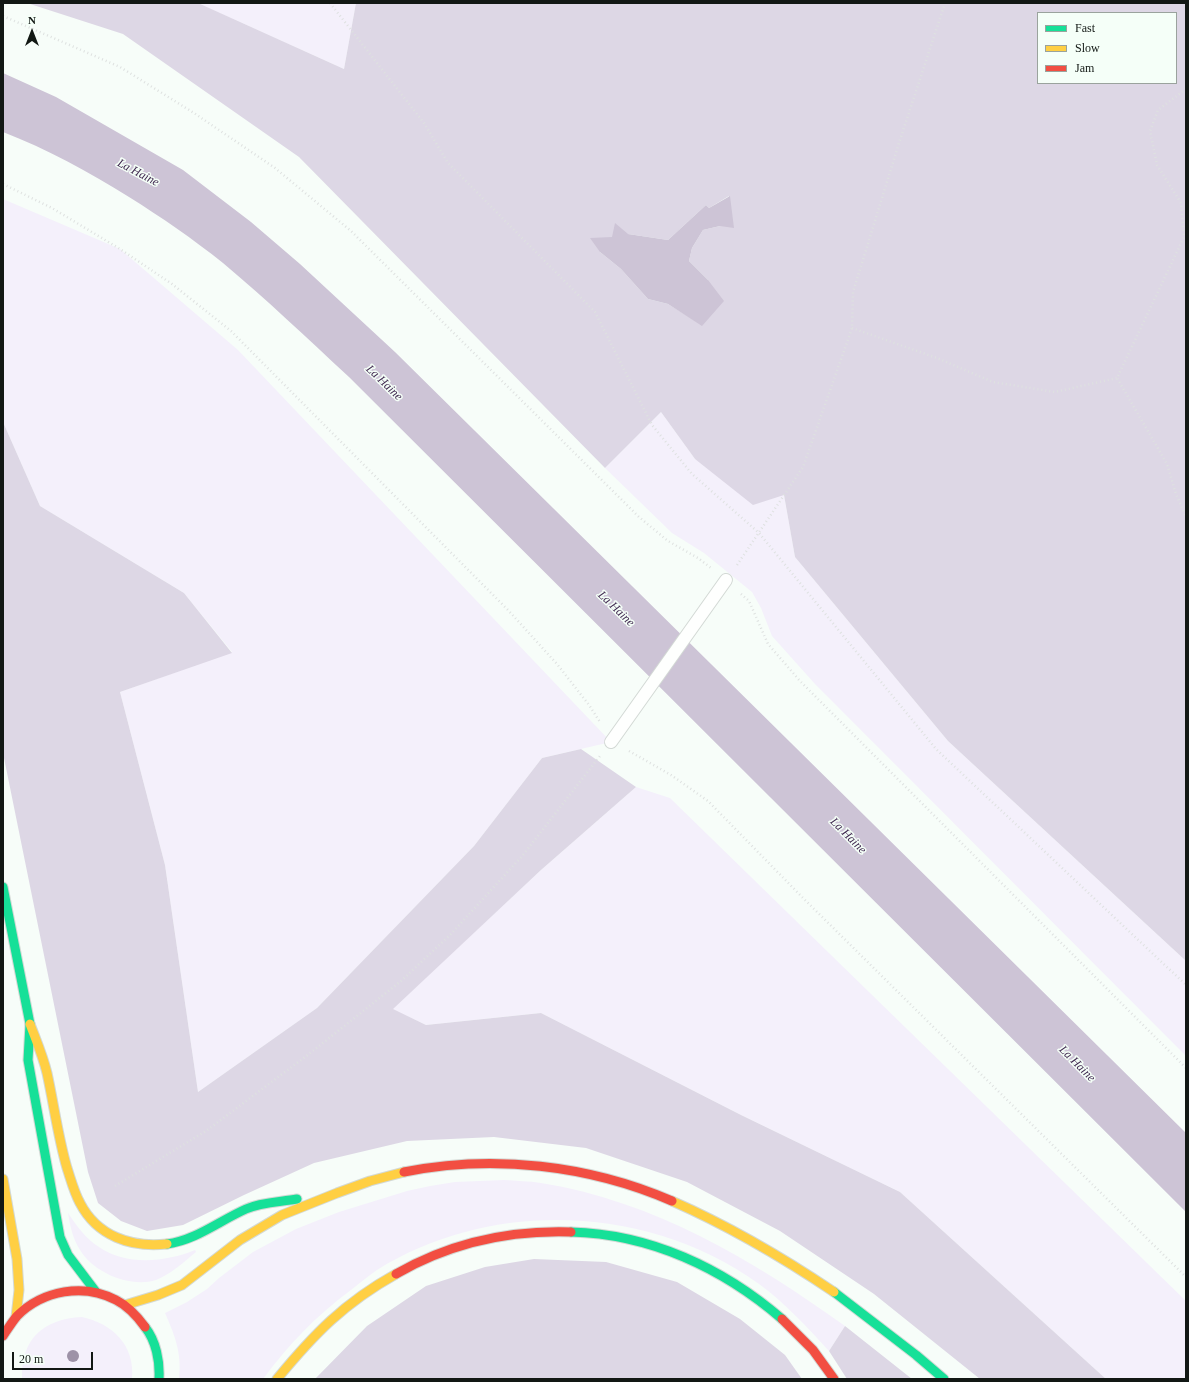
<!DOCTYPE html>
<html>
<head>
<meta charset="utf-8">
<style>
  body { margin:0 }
  #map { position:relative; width:1189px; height:1382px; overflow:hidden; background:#f7fdf9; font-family:"Times New Roman",serif }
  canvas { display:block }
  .frame { position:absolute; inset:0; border:4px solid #121814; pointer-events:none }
  .legend { position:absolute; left:1037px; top:12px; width:140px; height:72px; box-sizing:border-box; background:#f5fff8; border:1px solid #9aa39d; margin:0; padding:5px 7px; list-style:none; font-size:12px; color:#121814 }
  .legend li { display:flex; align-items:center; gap:8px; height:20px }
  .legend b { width:20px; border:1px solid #9aa39d }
  .north { position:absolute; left:12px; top:12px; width:40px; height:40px; -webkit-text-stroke:3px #f5fff8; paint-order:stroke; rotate:0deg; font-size:11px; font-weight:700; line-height:16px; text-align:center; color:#121814 }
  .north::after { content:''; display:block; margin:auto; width:14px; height:18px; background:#121814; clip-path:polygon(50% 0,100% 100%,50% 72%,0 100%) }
  .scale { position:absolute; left:12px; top:1352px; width:81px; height:18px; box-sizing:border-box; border:2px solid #121814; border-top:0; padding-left:5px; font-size:12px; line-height:14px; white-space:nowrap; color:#121814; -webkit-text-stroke:3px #f5fff8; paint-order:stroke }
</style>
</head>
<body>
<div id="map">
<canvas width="1189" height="1382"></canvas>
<div class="frame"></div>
<ul class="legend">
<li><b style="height:5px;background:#16e098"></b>Fast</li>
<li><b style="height:5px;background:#ffcf43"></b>Slow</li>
<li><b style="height:5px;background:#f24e42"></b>Jam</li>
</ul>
<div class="north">N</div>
<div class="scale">20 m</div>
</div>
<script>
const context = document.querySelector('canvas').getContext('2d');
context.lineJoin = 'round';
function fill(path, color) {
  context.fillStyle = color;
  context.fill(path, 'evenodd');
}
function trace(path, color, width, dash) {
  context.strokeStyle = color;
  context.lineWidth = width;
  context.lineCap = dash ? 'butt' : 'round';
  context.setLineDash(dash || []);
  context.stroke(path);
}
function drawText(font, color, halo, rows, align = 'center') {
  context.font = font + ' "Times New Roman",serif';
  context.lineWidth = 3;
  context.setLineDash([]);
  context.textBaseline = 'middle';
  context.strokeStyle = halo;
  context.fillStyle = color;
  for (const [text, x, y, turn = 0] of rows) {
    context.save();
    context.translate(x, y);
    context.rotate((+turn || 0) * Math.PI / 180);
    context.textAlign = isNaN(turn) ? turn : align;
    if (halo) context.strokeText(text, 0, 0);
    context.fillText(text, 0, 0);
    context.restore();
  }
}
fill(new Path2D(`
  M198,3H356L344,69L204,6Z
  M3,199L120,249L238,350L611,742L542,758L474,846L317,1008L198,1092L165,865L120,692L232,652L184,593L40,506L3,422Z
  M661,412L695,459L784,495L795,557L948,741L1186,961V1056L815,684L772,636L761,608L752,592L704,553L672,533L605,468Z
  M636,787L670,798L1186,1301V1379H1106L900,1192L741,1115L541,1013L426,1025L392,1009L541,870Z
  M504,1180C516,1181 529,1181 541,1183C654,1201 753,1260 845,1326L829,1351C807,1327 785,1303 759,1284C649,1205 493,1198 377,1270C368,1276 360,1283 351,1290C316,1316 289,1344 263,1379H179C182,1353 175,1336 165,1313L187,1302L207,1289L219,1278L253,1252L296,1229L339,1212L407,1191L430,1186L455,1182Z
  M68,1213C76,1225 86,1239 99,1247C126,1266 166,1262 195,1250L196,1252C184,1262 171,1274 156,1280C130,1288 94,1273 80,1250C73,1239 70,1226 68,1213Z
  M82,1317C113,1324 135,1345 132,1379H22C21,1339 43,1319 82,1317Z`), '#f4f0fb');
fill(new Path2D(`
  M27,3H198L344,69L356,3H1186V961L948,741L795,557L784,495L753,505L695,459L661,412L605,468L299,157L123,34ZM1038,13H1176V83H1038ZM729,196L720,226L703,230L692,248L689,261L708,280L702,325L668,304L648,299L621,269L600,252L612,237L628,234L668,240L706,205L709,208Z
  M3,422L40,506L184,593L232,653L120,692L165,865L198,1092L317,1008L474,846L542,758L581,749L636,787L541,870L393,1009L426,1025L541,1013L741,1115L900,1192L1106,1379H980L874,1294L780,1231L687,1182L586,1148L494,1137L407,1141L314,1163L244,1195L183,1225L147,1231L121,1221L98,1203L88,1172L3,753Z
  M534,1259L606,1262L677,1282L740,1319L785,1355L802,1379H315L367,1326L426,1286L485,1267Z
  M845,1326L912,1379H847L829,1351Z`), '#ddd7e5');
fill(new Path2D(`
  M3,73L56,97L183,170L251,222L300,264L395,352L1186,1133V1212L349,377C307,338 266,299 223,263C193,239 161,217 129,197C89,172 47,149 3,132Z
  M730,196L734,228L720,226L703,230L692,248L689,261L708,280L724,301L702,326L668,304L648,299L621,269L600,252L590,238L612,237L615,223L628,234L668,240L706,205L709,208Z`), '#cdc4d6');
const lane = new Path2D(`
  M611,742L726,580`);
const fast = new Path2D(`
  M3,887L30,1024L28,1060L60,1237L68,1255L96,1292
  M571,1232C650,1234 723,1268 782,1319
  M167,1244C196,1240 219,1221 246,1209C261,1202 280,1202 297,1199
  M834,1292L916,1355L944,1379
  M145,1327C156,1341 160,1361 159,1379`);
const slow = new Path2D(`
  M30,1024C36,1040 43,1056 47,1073C54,1105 58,1137 67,1168C71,1180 74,1192 80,1203C97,1236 131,1248 167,1244
  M3,1179L17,1259L19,1290L16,1317
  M672,1201C729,1226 782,1257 834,1292
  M125,1305L158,1295L182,1285L240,1240L282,1215L337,1193L370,1181L404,1172
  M277,1379C314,1334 344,1303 396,1274`);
const jam = new Path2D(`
  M404,1172C493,1154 589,1165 672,1201
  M396,1274C450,1243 509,1230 571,1232
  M782,1319L813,1350L834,1379
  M3,1336C7,1330 12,1322 17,1316C43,1290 84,1283 116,1300C128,1306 137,1316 145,1327`);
trace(lane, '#d3d9d5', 14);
trace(fast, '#d3d9d5', 11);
trace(slow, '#d3d9d5', 11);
trace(jam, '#d3d9d5', 11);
trace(new Path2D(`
  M330,3L424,123L448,163L595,312L652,425L692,474L759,533L936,749L1186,985
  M3,16L120,67L194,113L275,168L351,231L639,517L668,541L698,558L711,568
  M1186,89L1158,110L1150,131L1157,165L1181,203L1184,237L1117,378L1167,464L1176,494L1186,517
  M3,184L52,208L120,249L172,284L231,331L508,610L557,664L589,705L600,722
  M852,328L937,358L993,382L1055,392L1117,378
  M737,565L803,467L852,328L853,292L899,143L945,3
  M741,594L749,601L768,644L800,681L1186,1068
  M629,751L671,775L708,801L805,900L1186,1277
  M115,1186L206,1131L309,1054L401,981L450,935L523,855L600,756`), '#dee1e0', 2.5, [1, 3]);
trace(lane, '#fefffe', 12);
trace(fast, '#16e098', 9);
trace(slow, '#ffcf43', 9);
trace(jam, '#f24e42', 9);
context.fillStyle = '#9d92a7';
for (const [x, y] of [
  [73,1356]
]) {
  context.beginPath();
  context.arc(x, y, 6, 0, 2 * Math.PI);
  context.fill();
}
drawText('italic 12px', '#402950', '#f5fff8', [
  ["La Haine",138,173,28],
  ["La Haine",384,383,44],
  ["La Haine",616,609,44],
  ["La Haine",848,836,45],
  ["La Haine",1077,1064,45]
]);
</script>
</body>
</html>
